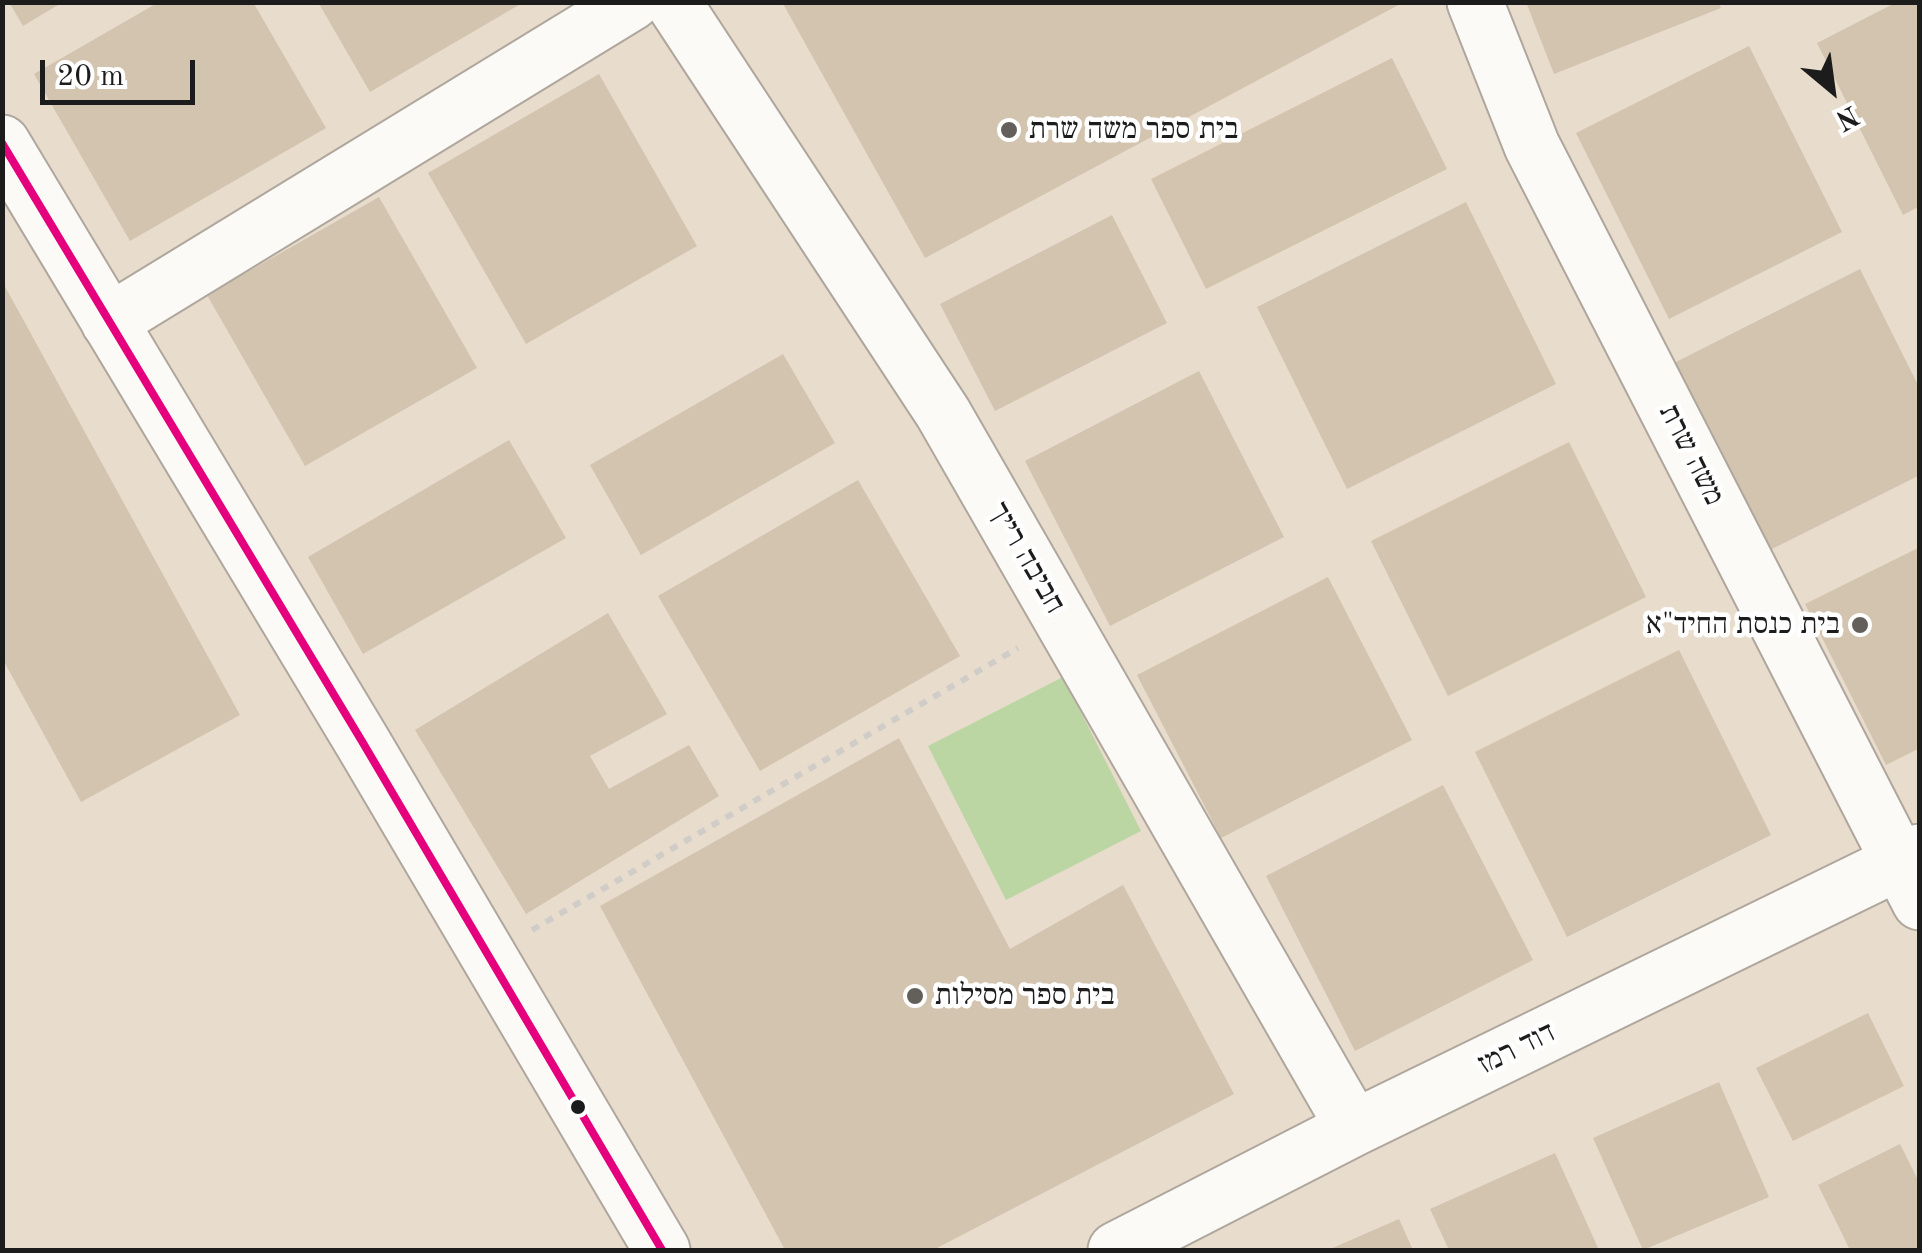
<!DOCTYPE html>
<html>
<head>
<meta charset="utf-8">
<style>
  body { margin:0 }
  #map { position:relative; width:1922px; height:1253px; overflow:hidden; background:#e8dccc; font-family:"Old Standard TT",serif }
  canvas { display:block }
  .frame { position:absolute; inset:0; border:5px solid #1c1c1c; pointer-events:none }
  .north { position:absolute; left:1782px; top:40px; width:100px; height:100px; -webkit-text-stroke:8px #fff; paint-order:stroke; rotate:151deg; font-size:28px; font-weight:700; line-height:40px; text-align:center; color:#1c1c1c }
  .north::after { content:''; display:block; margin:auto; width:35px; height:45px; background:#1c1c1c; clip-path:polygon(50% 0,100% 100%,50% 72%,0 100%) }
  .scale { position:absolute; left:40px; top:60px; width:155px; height:45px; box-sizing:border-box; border:5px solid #1c1c1c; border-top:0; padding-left:12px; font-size:30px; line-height:35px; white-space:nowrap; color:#1c1c1c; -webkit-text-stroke:8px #fff; paint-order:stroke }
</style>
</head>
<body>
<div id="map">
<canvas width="1922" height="1253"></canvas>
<div class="frame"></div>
<div class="north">N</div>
<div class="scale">20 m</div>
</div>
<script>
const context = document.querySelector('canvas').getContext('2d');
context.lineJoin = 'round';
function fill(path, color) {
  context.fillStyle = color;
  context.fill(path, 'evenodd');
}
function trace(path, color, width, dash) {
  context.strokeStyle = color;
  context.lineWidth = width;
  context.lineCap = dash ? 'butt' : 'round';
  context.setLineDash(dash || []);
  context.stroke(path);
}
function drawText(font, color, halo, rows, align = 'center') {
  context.font = font + ' "Old Standard TT","Frank Ruhl Libre",serif';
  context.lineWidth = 9;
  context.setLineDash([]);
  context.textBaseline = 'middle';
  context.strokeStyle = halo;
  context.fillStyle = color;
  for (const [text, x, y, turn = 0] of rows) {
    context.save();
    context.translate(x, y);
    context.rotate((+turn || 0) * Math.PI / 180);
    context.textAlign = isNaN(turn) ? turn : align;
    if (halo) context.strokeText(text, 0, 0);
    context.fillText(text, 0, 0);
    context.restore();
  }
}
fill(new Path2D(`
  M1063,677L1141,831L1006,900L928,746Z`), '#bbd5a3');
fill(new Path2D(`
  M9,2H63L23,26Z
  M159,2H253L326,128L130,241L34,74Z
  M318,2H524L370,92Z
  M782,2H1404L925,258Z
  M1526,2H1718L1721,8L1554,74Z
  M1897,2H1920V206L1903,215L1817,43Z
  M1749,46L1842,232L1669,319L1576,133Z
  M1392,58L1447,169L1206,289L1151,179Z
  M599,74L697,246L526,344L428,173Z
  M379,197L477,368L305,466L207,295Z
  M1466,202L1556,384L1347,489L1257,307Z
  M1112,215L1167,323L995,411L940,304Z
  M1860,269L1920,389V475L1766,552L1672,364Z
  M2,281L240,715L81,802L2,658Z
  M783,354L835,443L641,555L590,465Z
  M1199,371L1284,537L1110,626L1025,461Z
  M509,440L566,538L363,654L308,557Z
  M1569,442L1646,597L1448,696L1371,541Z
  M858,480L960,656L760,771L658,596Z
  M1920,547V748L1886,765L1805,604Z
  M1328,577L1412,740L1221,838L1137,675Z
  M608,613L667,714L590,756L609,789L689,745L719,796L526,914L415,730Z
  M1679,650L1771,835L1567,937L1475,752Z
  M899,738L1010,949L1123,885L1234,1094L933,1250H785L600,906Z
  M1443,785L1533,960L1355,1051L1266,876Z
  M1868,1013L1904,1086L1793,1141L1756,1068Z
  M1719,1082L1769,1197L1643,1250L1593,1138Z
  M1900,1144L1920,1184V1250H1850L1818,1185Z
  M1555,1153L1599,1250H1449L1430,1209Z
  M1399,1219L1413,1250H1328Z`), '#d3c4b0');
const street = new Path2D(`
  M673,2L943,413L1354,1128
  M1475,2L1532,146L1920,902
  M109,322L632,2
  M1116,1250L1354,1128L1920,852`);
const secondary = new Path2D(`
  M2,143L363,743L662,1250`);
trace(street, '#afa79d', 59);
trace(secondary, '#afa79d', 59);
trace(new Path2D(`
  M532,930L1018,648`), '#d0cdc9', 6, [8, 8]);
trace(street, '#fcfaf7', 55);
trace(secondary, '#fcfaf7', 55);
trace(new Path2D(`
  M2,143L363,743L662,1250`), '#e5007d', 8);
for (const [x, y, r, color] of [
  [1009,130,10,"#635f5a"],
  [1860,625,10,"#635f5a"],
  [915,996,10,"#635f5a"],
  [578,1107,9,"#1c1c1c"]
]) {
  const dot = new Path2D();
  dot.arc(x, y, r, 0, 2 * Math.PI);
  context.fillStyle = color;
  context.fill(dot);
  trace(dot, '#fff', 4);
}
drawText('30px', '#1c1c1c', '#fff', [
  ["בית ספר משה שרת",1029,130],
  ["בית כנסת החיד\"א",1840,625,"right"],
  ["בית ספר מסילות",935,996]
], 'left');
drawText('30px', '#1c1c1c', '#fff', [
  ["משה שרת",1691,455,63],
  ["חביבה רייך",1026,558,60],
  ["דוד רמז",1517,1049,-26]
]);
</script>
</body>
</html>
